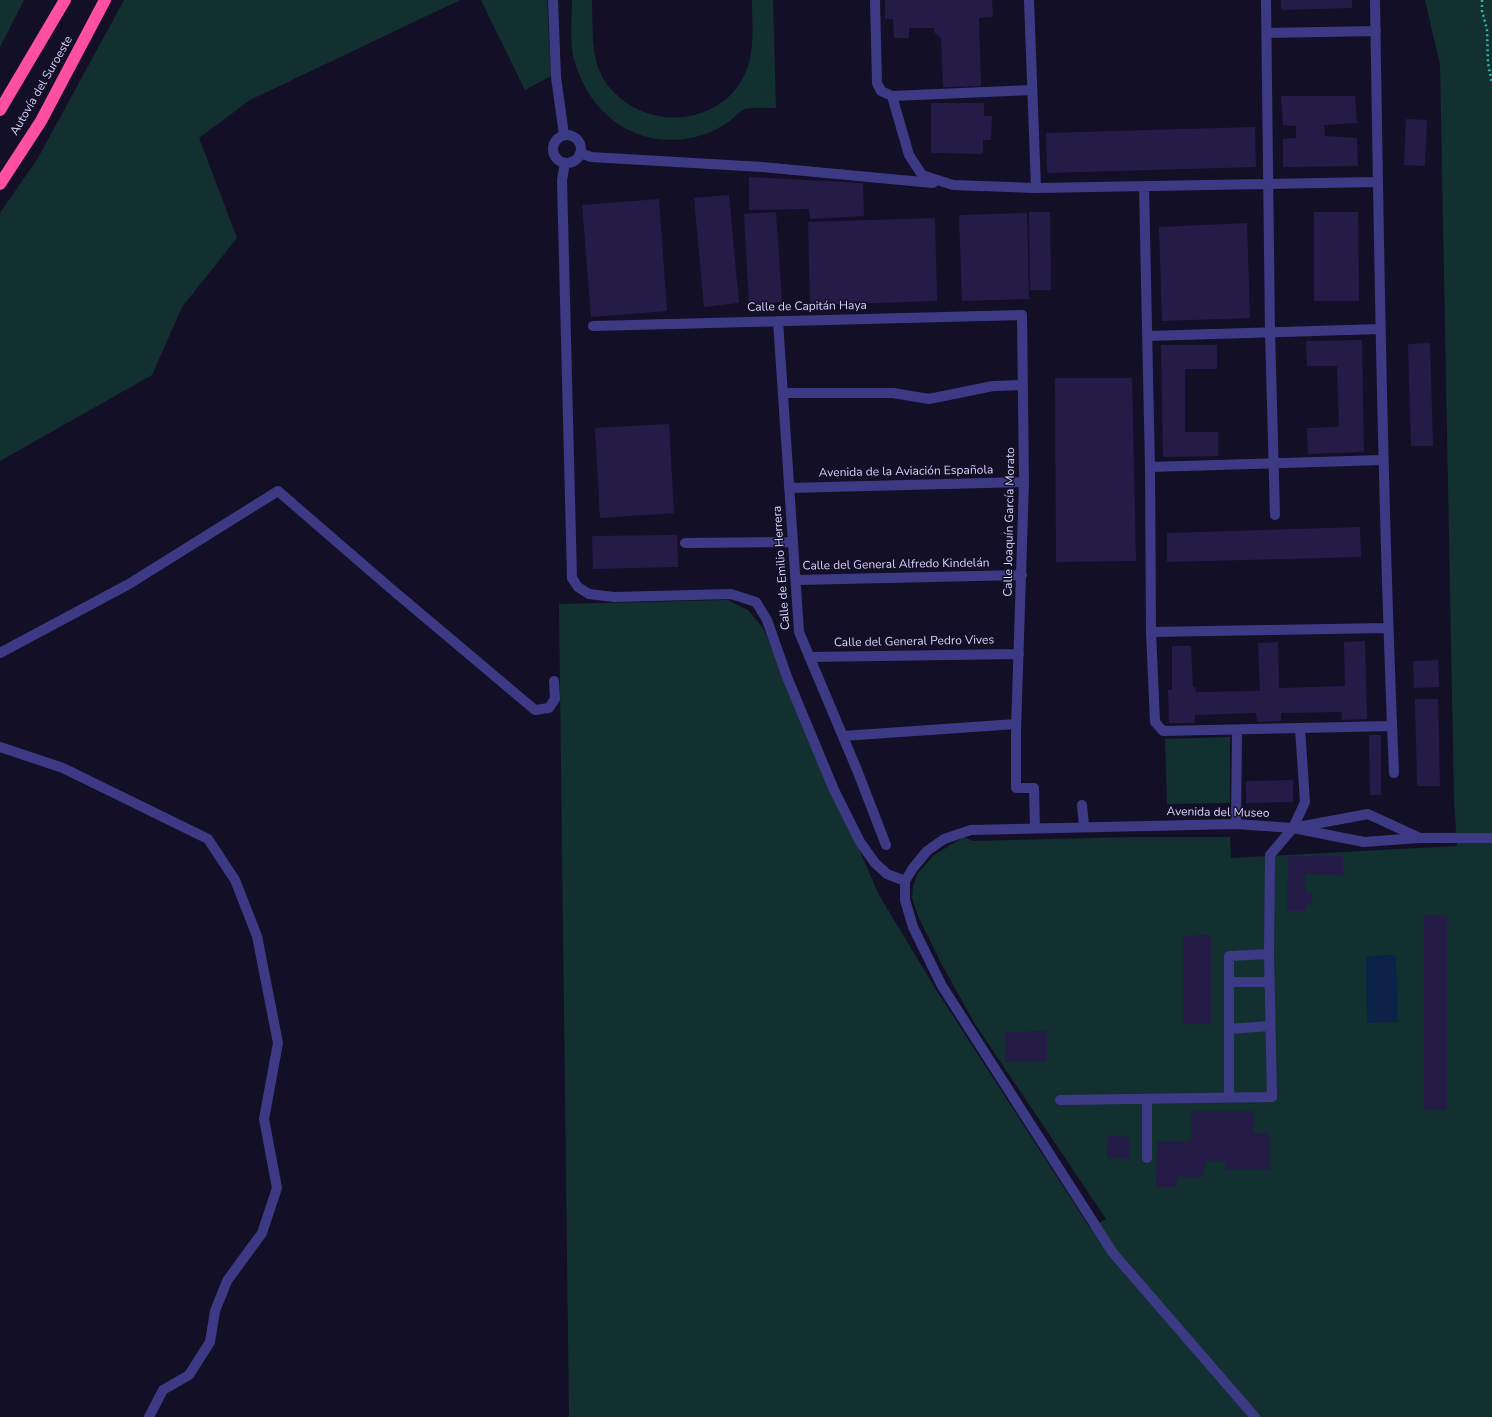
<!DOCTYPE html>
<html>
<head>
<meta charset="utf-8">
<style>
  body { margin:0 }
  canvas { display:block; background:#130f26 }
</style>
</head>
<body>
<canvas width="1492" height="1417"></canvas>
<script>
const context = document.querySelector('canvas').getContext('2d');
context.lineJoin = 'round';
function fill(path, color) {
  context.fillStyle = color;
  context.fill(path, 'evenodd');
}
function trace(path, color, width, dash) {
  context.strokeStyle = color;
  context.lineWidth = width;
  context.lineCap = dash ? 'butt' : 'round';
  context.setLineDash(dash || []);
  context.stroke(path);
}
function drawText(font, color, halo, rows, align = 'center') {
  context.font = font + ' "Nunito Sans",sans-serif';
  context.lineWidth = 3;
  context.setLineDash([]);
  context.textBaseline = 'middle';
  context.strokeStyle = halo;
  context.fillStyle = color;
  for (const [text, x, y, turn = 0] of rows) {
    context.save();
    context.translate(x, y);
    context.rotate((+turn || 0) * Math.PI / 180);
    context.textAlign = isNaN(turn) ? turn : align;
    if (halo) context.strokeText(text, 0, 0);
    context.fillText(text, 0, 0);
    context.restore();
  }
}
fill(new Path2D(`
  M0,0H24L0,47Z
  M124,0H460L250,100L199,138L237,238L182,307L152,375L0,461V213L38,158Z
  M481,0H547L551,76L525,90Z
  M572,0H592C593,27 590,56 604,80C608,87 615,93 620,98C656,129 717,123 742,80C756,55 752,28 752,0H773L776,108C767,108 753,107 745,109C740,110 735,117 731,120C720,128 708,134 695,137C635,151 586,112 573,55C570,41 572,15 572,0Z
  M1425,0H1492V1417H569L559,604L727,600L748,610L763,628L879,895L935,988L1090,1228L1106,1219L975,1024L942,965L918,916L912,898L913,885L918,873L934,855L964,837L973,841L1133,837H1230L1231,858L1457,846L1454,799L1440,64Z
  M1230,737V803L1167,804L1165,739Z`), '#12302f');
fill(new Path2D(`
  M1396,955L1398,1022L1367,1023L1366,956Z`), '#0c2248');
fill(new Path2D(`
  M885,0H992L993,17L979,18L981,86L943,87L941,38L934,32V28H909V38H894L893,19H885Z
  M1281,0H1352V8L1281,10Z
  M1281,96H1355L1357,123L1324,125L1325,136L1357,138L1358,166L1283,167V139L1296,138V126L1283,125Z
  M931,103H984V116H992L991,140H983V154L931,153Z
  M1406,119L1427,120L1425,166L1404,165Z
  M1255,127L1256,167L1047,173L1046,133Z
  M749,177L863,183L864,216L810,219L809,209L749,210Z
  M729,195L739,303L704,307L694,198Z
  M659,199L667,311L591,317L582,205Z
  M776,212L782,302L749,304L744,214Z
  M1029,212H1050L1051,290H1030Z
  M1314,212H1358L1359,301H1314Z
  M1027,213L1029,299L962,301L959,215Z
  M935,218L937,301L810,305L808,222Z
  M1247,223L1250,318L1162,321L1159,227Z
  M1362,340L1364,452L1308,454L1307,428L1339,427L1337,366H1307L1306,341Z
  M1430,343L1433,446H1411L1408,344Z
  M1161,345H1217V369H1185V432H1218V456L1163,457Z
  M1055,378H1132L1136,561L1056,562Z
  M669,424L674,513L600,518L595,428Z
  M1360,527L1361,557L1167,562V533Z
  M677,535L678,567L593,569L592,536Z
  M1365,641L1367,719L1342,720V712L1281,713V721L1257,722L1256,713L1195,715V723H1169L1168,690H1172V646H1191L1193,687H1195L1196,692L1260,691L1258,643L1278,642L1279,688L1345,686L1344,642Z
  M1438,660L1439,687L1414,688L1413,661Z
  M1415,699H1438L1440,786H1417Z
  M1369,735H1381V795H1370Z
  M1293,780V802L1246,803V781Z
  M1288,856H1343V875L1305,874L1306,893L1312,892L1311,904L1306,905V911H1287Z
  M1424,915H1447V1110H1424Z
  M1211,935V1024H1183V936Z
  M1047,1031V1061L1005,1062V1032Z
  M1191,1111H1254L1253,1133H1270V1170L1225,1169V1161H1205L1204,1177H1177V1187H1156L1157,1141H1191Z
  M1108,1136L1130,1137L1129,1159L1107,1158Z`), '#241b47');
trace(new Path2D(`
  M1482,0V11L1487,29L1488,63L1492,83`), '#2fb8b0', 2.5, [2, 3]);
trace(new Path2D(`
  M553,0L556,77L564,135
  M875,0L877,83L881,91L892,96L1032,90
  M1029,0L1036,188
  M1266,0L1270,332L1275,515
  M1375,0C1379,258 1383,515 1394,773
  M1267,33L1376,31
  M892,96L909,155L922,175L953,185L1036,188L1378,182
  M553 149a14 14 0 1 1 28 0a14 14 0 1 1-28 0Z
  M580,153L591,157L762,167L933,183
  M565,163L562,180L572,578L578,587L589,594L614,597L731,594L756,602L767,620L787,677L834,790L860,842L875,863L887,874L905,881
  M1144,187L1150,467L1151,632L1155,722L1163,731L1392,726
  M778,321L799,632L857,770L886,845
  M593,326L1022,315L1024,482L1016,730V788H1034L1035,828
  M1148,336L1380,329
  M783,393H893L929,399L993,386L1023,385
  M1150,467L1383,460
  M789,488L1024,482
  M685,543L793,542
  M796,580L1022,575
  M1151,632L1388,628
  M0,653L129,584L278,491L389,587L535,710L549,708L555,699L554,681
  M809,657L1019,654
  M843,736L1016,724
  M0,747L63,768L208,839L235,880L257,936L278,1043L264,1119L277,1188L262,1233L227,1281L215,1311L210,1342L189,1375L163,1390L149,1417
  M1082,805L1084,826
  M1236,824L1237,730
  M1293,828L1305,802L1300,728
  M1229,982H1269
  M1229,1029L1270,1026
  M1229,1097V956L1269,954
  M1060,1100L1272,1097L1269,954L1270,855L1293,828L1364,842L1419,838
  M1147,1158V1099
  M1255,1417L1113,1253L942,986L913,927L905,900V881L913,868L927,851L944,839L971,830L1236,824L1293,828L1368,814L1420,838H1492`), '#3d3a85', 10);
trace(new Path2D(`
  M0,110L65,0
  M0,184L41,121L105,0`), '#ff4fa3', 12);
drawText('12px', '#d9d4ff', '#130f26', [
  ["Autovía del Suroeste",42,86,-60],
  ["Calle de Capitán Haya",807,307,-1],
  ["Avenida de la Aviación Española",906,472,-1],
  ["Calle Joaquín García Morato",1010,522,-89],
  ["Calle del General Alfredo Kindelán",896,565,-1],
  ["Calle de Emilio Herrera",782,568,-94],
  ["Calle del General Pedro Vives",914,642,-1],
  ["Avenida del Museo",1218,813,1]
]);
</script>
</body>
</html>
